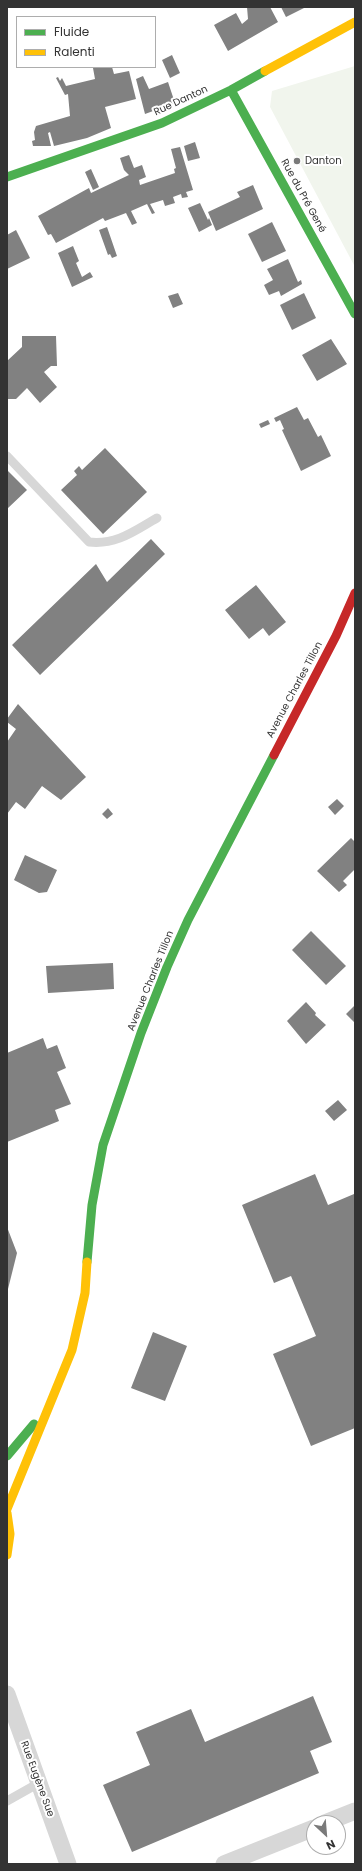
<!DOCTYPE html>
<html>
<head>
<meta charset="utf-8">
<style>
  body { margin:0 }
  #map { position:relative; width:362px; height:1871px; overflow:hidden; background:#fff; font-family:Poppins,sans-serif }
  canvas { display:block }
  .frame { position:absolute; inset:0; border:8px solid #333; pointer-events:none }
  .legend { position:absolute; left:16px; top:16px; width:140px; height:52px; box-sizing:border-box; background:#fff; border:1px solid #adadad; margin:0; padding:5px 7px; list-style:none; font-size:12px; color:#333 }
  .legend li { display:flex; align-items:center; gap:8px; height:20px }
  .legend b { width:20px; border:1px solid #adadad }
  .north { position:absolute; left:306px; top:1815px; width:40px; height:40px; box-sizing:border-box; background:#fff; border:1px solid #adadad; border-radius:50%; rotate:154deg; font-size:11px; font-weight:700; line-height:16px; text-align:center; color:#333 }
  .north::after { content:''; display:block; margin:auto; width:14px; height:18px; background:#7a7a7a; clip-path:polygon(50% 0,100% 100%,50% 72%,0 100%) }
</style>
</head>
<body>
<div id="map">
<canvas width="362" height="1871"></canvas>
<div class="frame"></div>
<ul class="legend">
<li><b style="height:5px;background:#4caf50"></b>Fluide</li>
<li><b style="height:5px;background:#ffc107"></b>Ralenti</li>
</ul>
<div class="north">N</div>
</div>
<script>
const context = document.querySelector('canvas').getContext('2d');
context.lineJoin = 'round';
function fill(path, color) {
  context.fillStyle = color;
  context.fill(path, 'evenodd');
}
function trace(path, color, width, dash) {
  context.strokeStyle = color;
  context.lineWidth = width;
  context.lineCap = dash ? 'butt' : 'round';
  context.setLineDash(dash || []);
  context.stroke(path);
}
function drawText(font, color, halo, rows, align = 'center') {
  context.font = font + ' Poppins,sans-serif';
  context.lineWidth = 4;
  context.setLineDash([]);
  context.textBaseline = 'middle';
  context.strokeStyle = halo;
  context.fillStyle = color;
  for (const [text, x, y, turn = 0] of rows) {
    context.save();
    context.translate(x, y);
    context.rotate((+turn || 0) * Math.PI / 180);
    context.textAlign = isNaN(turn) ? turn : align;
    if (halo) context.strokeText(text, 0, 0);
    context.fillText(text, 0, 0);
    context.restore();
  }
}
fill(new Path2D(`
  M355,66V267L270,107L272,91Z`), '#f1f5ed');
fill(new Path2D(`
  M270,7L278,22L228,51L214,25L236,13L242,24L248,19L247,7Z
  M281,7H306L286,17Z
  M172,55L180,73L170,78L162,60Z
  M98,67H112L114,74L129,71L136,99L105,107L111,128L87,138L54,146L50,132L48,133L51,146H33L32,141L35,140L34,132L36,126L70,116L68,94L65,95L56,78L58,77L60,81L62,78L66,86L95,79L93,68Z
  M143,76L149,89L168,82L175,103L145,114L136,79Z
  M195,142L200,158L188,161L184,146Z
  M180,147L193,190L186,192L188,197L182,198L181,194L173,197L175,203L165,206L163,200L150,204L155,213L152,214L147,204L131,211L137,223L132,225L126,213L105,221L103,218L56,243L51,234L48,235L38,216L89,188L91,193L129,175L124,170L120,158L129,155L134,168L142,165L146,177L139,180L140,185L175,173L174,169L176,168L171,149Z
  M91,169L99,187L93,190L85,172Z
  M253,185L263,209L216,231L208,212L240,197L237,192Z
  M200,203L208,220L209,218L212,225L199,232L188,208Z
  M272,222L286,251L262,262L248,234Z
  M107,227L117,256L112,258L110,254L108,255L99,230Z
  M16,230L30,258L7,269V235Z
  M73,246L79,261L76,263L82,277L90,272L93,277L72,287L58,253Z
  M288,259L298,282L301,280L302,284L281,296L279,291L269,295L264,285L273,280L267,269Z
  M178,293L183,304L173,308L168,296Z
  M304,293L316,318L292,330L280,305Z
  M22,336H56L57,366H51L44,372L57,387L40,403L27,388L16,399H7V361L22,347Z
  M331,339L347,364L317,381L302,355Z
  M297,407L304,420L308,418L318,437L321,435L331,456L301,471L282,430L284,429L280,420L276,422L274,418Z
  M268,420L270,424L261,428L259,424Z
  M105,448L147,492L103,534L61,490L77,475L74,471L79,466L82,470Z
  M7,470L27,490L7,509Z
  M151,539L165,554L40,675L12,645L96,564L107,582Z
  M256,585L286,622L269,636L263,628L249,639L225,610Z
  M18,704L86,777L61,800L42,786L25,809L16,802L7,814V742L16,729L7,722V719Z
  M337,799L344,806L335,815L328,807Z
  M108,808L113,814L107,819L102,814Z
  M351,838L355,842V869L343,881L347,885L339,892L317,871Z
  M25,855L57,870L47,892L39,893L14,880Z
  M311,931L346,966L326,985L292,950Z
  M113,963L114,989L48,993L46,966Z
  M306,1002L316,1013L315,1015L326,1025L306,1044L287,1021Z
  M355,1005V1023L346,1014Z
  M43,1038L47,1049L57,1045L66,1068L57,1072L71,1104L55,1110L59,1121L7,1142V1053Z
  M338,1100L347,1110L334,1121L325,1111Z
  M315,1174L328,1205L354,1194L355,1197V1428L311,1446L273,1354L316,1336L291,1276L274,1283L242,1205Z
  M7,1227L17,1253L8,1289H7Z
  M153,1332L187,1346L165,1401L131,1388Z
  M313,1696L332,1742L310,1751L319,1773L132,1852L103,1785L150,1765L136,1732L191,1709L205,1742Z`), '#818181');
trace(new Path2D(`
  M7,456L89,542C117,545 134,531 157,518
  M7,1801L39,1783`), '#d7d7d7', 9);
trace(new Path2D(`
  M7,1694L68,1864
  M325,1823L355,1811
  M224,1864L314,1828`), '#d7d7d7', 17);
trace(new Path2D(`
  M231,90L355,314
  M7,177L162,123L231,90L265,71
  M87,1262L92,1205L103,1145L141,1033L167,967L188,920L274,755
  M7,1456L34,1424`), '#4caf50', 9);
trace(new Path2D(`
  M265,71L355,22
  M7,1509L72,1350L85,1293L87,1262
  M7,1513L10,1534L7,1555`), '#ffc107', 9);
trace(new Path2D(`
  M274,755L336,636L355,593`), '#c62828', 9);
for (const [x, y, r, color] of [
  [297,161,4,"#7a7a7a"]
]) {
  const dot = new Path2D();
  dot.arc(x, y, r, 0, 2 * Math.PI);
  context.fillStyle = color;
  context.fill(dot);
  trace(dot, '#fff', 1.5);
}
drawText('10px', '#333', '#fff', [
  ["Rue Danton",181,101,-25],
  ["Rue du Pré Gené",303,196,61],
  ["Avenue Charles Tillon",295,690,-62],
  ["Avenue Charles Tillon",151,981,-68],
  ["Rue Eugène Sue",37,1779,70]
]);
drawText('10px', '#333', '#fff', [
  ["Danton",305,161]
], 'left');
</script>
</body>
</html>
